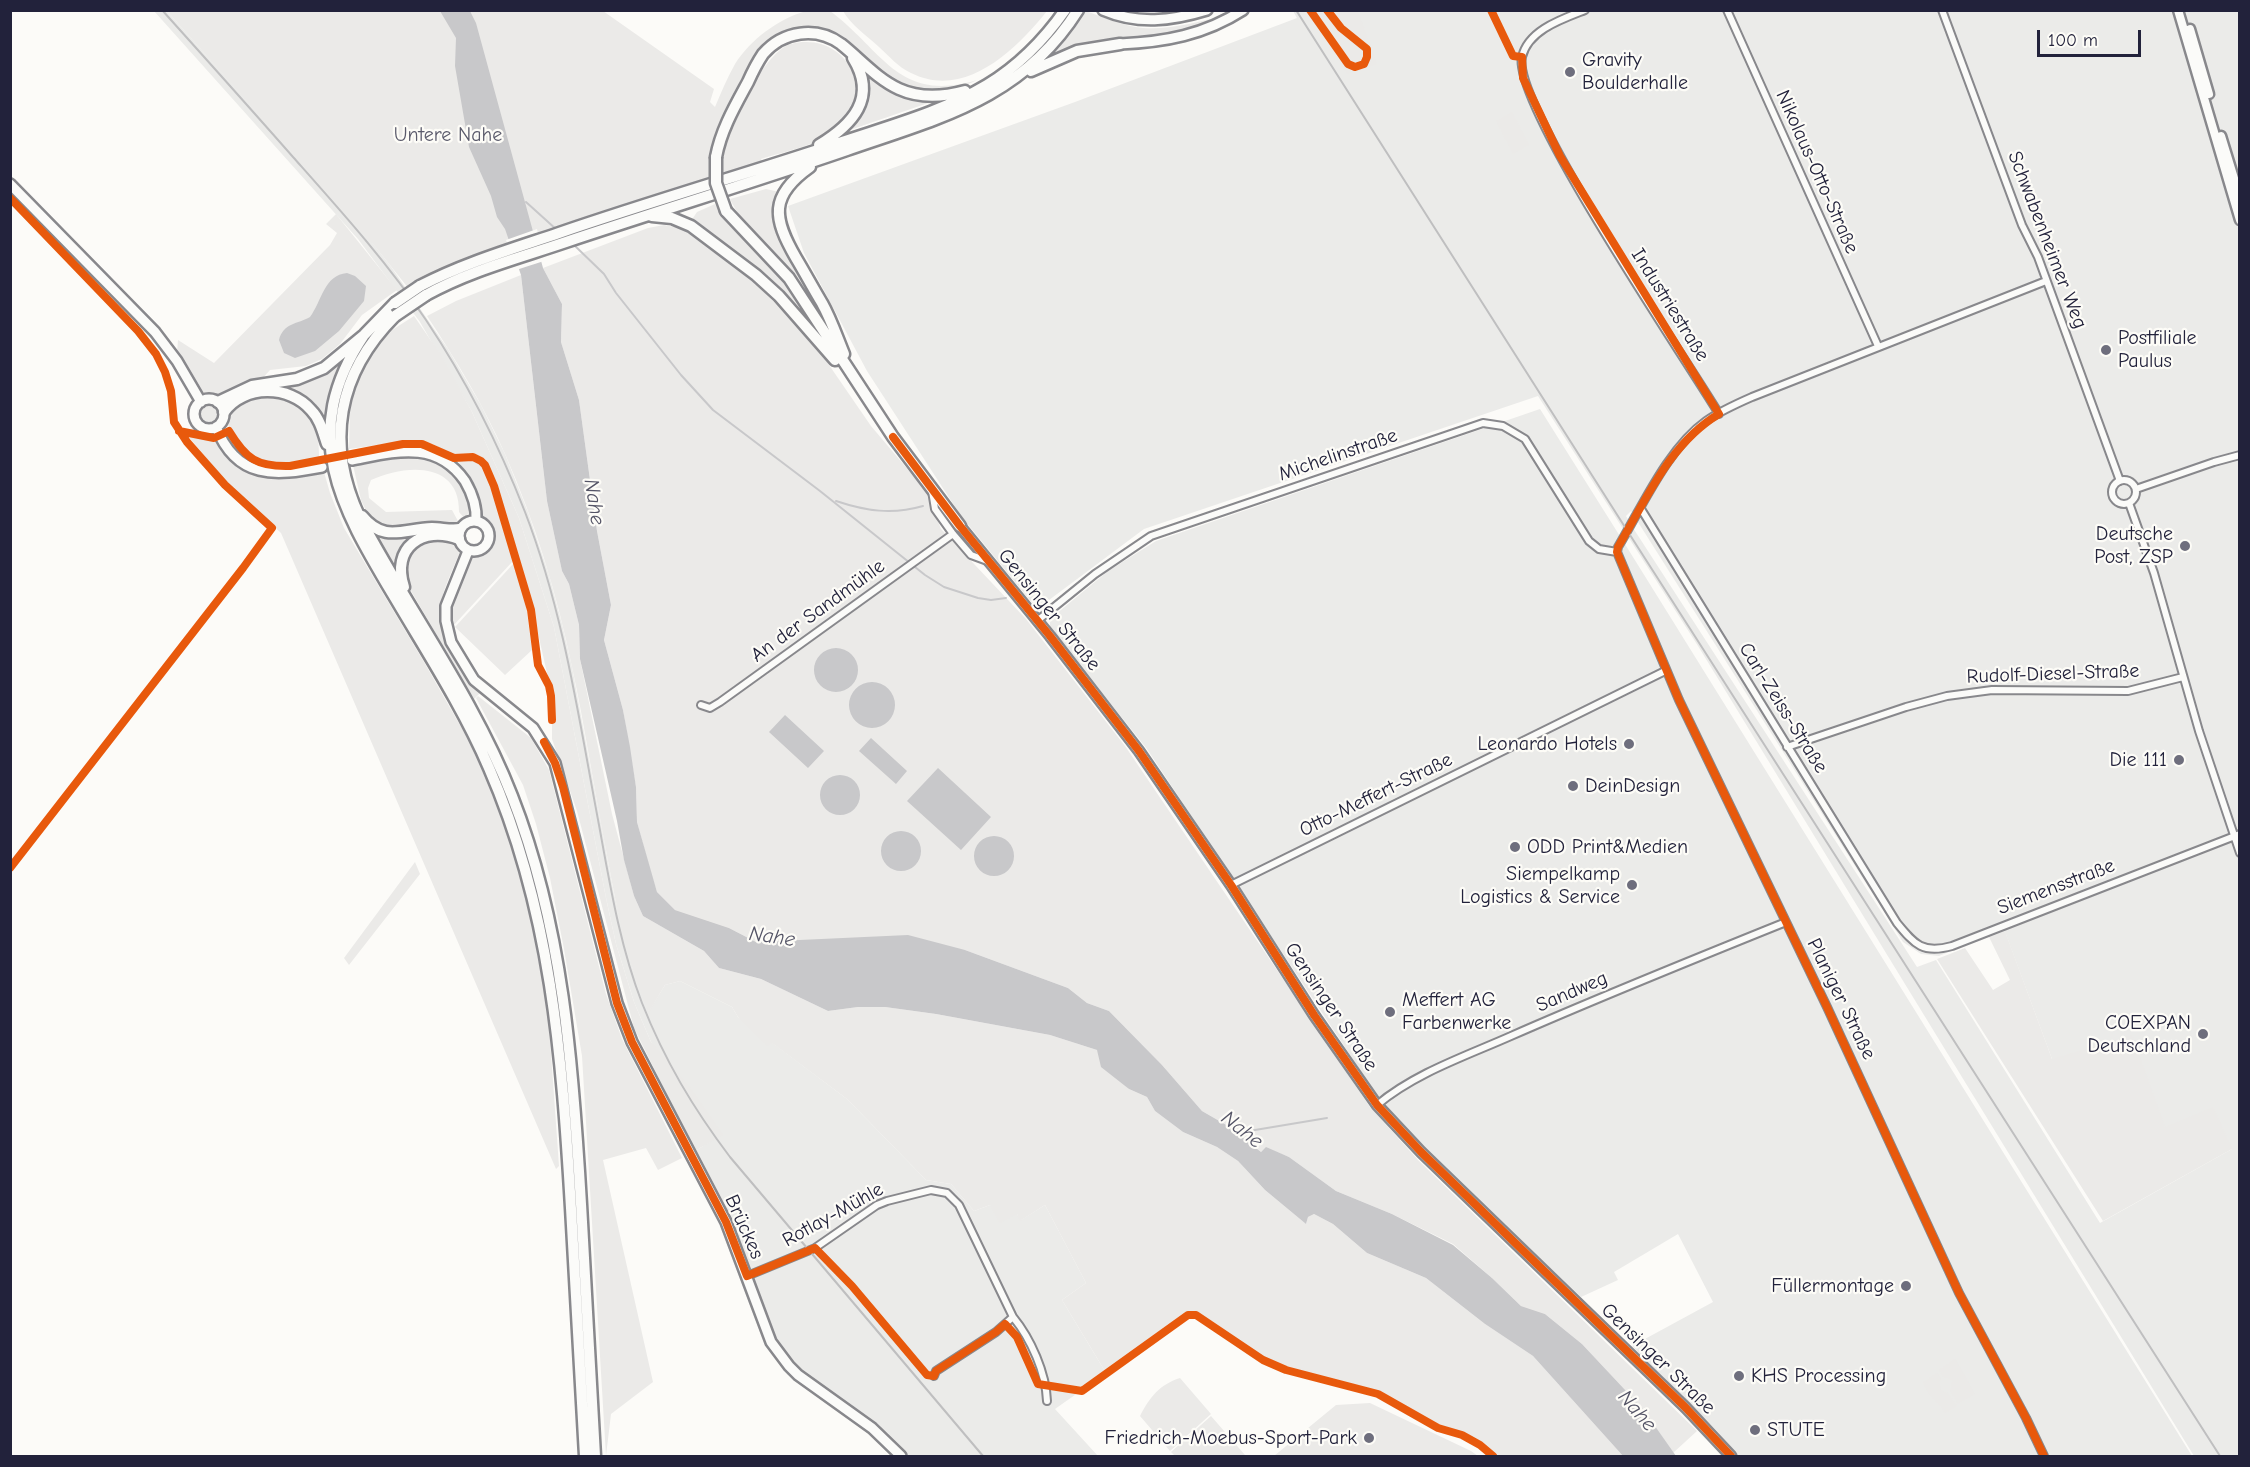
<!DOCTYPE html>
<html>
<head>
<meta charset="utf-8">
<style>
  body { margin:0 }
  #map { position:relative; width:2250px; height:1467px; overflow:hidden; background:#fcfbf8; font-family:"Comic Neue",sans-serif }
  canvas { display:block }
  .frame { position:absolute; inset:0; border:12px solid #22223b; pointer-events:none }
  .scale { position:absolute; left:2037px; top:30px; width:104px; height:27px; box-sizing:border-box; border:3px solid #22223b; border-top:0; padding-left:8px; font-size:18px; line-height:21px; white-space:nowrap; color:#22223b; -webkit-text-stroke:4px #fdfcf7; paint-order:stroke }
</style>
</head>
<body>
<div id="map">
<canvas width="2250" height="1467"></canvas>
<div class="frame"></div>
<div class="scale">100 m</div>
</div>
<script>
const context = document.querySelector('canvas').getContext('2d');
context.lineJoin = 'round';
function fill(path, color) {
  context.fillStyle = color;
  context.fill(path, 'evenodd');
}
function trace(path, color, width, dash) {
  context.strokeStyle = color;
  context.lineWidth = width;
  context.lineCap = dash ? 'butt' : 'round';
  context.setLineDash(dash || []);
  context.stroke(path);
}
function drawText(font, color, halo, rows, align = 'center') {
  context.font = font + ' "Comic Neue",sans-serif';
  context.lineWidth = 4.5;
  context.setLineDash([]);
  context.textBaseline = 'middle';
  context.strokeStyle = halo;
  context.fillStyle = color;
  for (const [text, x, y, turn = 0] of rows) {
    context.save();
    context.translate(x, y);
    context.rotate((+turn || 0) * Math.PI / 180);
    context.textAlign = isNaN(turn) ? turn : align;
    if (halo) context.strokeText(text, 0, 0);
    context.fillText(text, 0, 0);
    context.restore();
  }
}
fill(new Path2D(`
  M154,11H167L364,232L392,268L448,349L481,405L505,454L528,512L549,575L562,624L572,667L614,894L633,969L649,1011L665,985L680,981L732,1007L738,1017L847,1099L926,1180L951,1184L974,1211L990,1205L1017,1214L1021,1220L1045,1205L1086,1283L1062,1300L1106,1373L1055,1409L1098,1456H893L857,1423L793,1378L772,1354L759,1328L739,1265L724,1228L686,1157L711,1141L651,1042L634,1002L616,944L606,898L554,627L519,518L472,412L420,322L358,239Z
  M1293,11H2239V1456H2194L1698,646L1538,396L1144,529L1037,609L961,516L867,371L804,253L788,206L1075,102L1297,18ZM1631,511L1903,942L1921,954L1939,956L2004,929L2052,1059L2165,1127L2232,1149L2100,1223L1936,960L1917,967L1635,531L1626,516Z
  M1540,409L1628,549L2192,1456H1738L1718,1432L1632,1346L1713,1302L1678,1234L1614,1272L1618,1280L1581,1297L1418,1143L1374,1091L1147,749L1050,628V619L1108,571L1156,541Z`), '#ebebe9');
fill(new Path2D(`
  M167,11H603L714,89L710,102L715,107C721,93 727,78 735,64C750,40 778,19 806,11C813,9 822,11 830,11C883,50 898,104 977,80C955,91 925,97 902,86C881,77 869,59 852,46C784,0 748,63 724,118L733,128C745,100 757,70 780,50C786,44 797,42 805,42C850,41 874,94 841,126C821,145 786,151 761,159L763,163L409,289L373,244Z
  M843,11H1047C1016,50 965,100 911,73C898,67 889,56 879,47C867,36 850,24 843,11Z
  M1085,11C1104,17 1122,26 1143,28C1171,30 1201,21 1228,15L1203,26L1173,36L1089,43L1045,60L1074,27Z
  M1306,11H1358L1377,64L1347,74Z
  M861,64L934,101L847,131L855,122Z
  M1512,112L1529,145L1513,154L1496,121Z
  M766,189L779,192L777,201L808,285L837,346C820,319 804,289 783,264C765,242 742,225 730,199Z
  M715,204L726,222L784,282L823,343L691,221L697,212Z
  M336,214L397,290L362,315L340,344L322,359L306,366L270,370L261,380L221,397L201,392L177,353L178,340L214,363L330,245L337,233L326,224Z
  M664,225L685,229L747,275L774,302L827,362L871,426L926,491L941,529L1026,619L1125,746L1370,1107L1418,1160L1697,1431L1673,1453L1643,1409L1582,1344L1545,1314L1521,1306L1492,1278L1453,1244L1392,1214L1336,1191L1289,1157L1266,1148L1261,1152L1228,1126L1202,1111L1162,1065L1109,1011L1087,1003L1068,988L965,950L756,942L729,928L675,910L657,892L650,870L637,822L636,787L623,710L604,640L611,605L597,531L579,400L561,342L562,304L543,268L648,228Z
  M521,275L547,501L562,571L569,584L579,625L580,659L612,814L634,896L643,916L704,951L719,968L761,979L828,1011L858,1007H885L936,1014L1050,1035L1097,1050L1129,1089L1147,1097L1155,1111L1183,1132L1217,1147L1238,1161L1265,1190L1306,1224L1308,1217L1314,1214L1333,1224L1367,1253L1426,1278L1485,1324L1533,1356L1623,1456H1493L1480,1445L1462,1435L1438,1428L1378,1394L1286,1370L1263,1360L1196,1315H1188L1106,1373L1062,1300L1086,1283L1045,1205L1020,1221L1017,1214L1000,1223L990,1205L974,1211L951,1184L926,1180L847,1099L772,1043L767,1046L738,1017L732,1007L680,981L665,985L649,1012C626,961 616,904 606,850C594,789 585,727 572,667C557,594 535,522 505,454C484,406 456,360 427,316L456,301Z
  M414,316L441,355L472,412L519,518L554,627L606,898L616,944L634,1002L651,1042L691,1089L723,1135L695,1151L634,1028L577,811L552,739V695L532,607L494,486L483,458L513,561L452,627C449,608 460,572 473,557C481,549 494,550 492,534C491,528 486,524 484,518C479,508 479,497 474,487C469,475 461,466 455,455L432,444L407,441L349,449L350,410L353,390L361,371L389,332Z
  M342,360L332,386L325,426L280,386L312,379Z
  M268,396C305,399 320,422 319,457C298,461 270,471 251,455C241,447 236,434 228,425V414L246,401Z
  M199 414a10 10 0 1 1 20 0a10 10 0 1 1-20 0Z
  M194,427L214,435L238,464L261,477L283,479L324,472L330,493L344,528L424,662L469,741L484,770L515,853L526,893L548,1011L559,1166L556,1169L281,533L228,484L188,436L187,431Z
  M396,457C428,457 459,467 467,501C469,508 470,513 465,519L459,512C460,461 405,464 371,480L368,488L369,498L386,512L452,510L459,523L454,526L390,530L377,524L368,515L361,500L353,465Z
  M374,532L415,534L416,536L399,555L396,570Z
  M427,541C440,541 457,538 459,554C452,572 441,592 440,611C438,642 460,671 480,693L474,699L407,584C403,559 404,553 427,541Z
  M514,563L526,605L532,650L505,675L455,627Z
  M478,696L531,738L549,770L606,994L622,1039L682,1158L658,1170L646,1148L603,1160L653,1382L611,1414L606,1456L582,1056L564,949L550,878L536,824L523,785L476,698Z
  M415,862L420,874L349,965L344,958Z
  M2005,931L2052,1059L2132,1035L2165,1127L2213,1107L2232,1149L2103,1221L1937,959L1965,948L1993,990L2010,980L1989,937Z
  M1955,1359L1975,1394L1958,1404L1950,1390L1952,1381L1948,1378H1944L1939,1370Z
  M1937,1373L1941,1379L1939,1383L1941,1390L1948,1393L1957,1406L1945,1413C1938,1399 1930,1401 1923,1382Z
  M1180,1378L1211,1414L1170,1451L1140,1416C1150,1397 1159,1385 1180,1378Z
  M1370,1403L1471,1451L1478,1456H1274L1336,1405Z
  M1211,1416L1245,1455L1175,1456L1171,1452Z`), '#ebeae8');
fill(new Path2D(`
  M440,11H470L476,23L543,268L562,304L561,342L579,400L597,531L611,605L604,640L623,710L630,747L636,787L637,822L657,892L675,910L729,928L756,942L908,935L965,950L1068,988L1087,1003L1109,1011L1162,1065L1202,1111L1228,1126L1261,1152L1266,1147L1289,1157L1336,1191L1392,1214L1453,1245L1492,1278L1521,1306L1545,1314L1582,1344L1643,1409L1676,1456H1623L1533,1356L1485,1324L1426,1278L1367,1253L1333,1224L1314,1214L1308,1217L1306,1224L1265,1190L1238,1161L1217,1147L1183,1132L1155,1111L1147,1097L1129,1089L1101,1067L1097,1050L1050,1035L936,1014L885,1007H858L828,1011L761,979L719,968L704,951L643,916L634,896L624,860L617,821L580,659L579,625L569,584L562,571L547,501L521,275L505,229L497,217L491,196L469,147L455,66L456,38Z
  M347,273L355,276L366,286L364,301L339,331L315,351L295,358L284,353L279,340C283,323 298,324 310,317C322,301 324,275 347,273Z
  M814 670a22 22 0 1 1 44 0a22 22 0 1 1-44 0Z
  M849 705a23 23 0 1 1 46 0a23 23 0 1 1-46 0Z
  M785,715L824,751L808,768L769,732Z
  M871,738L907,771L896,784L859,751Z
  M938,768L991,817L961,850L907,801Z
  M820 795a20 20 0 1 1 40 0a20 20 0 1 1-40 0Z
  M881 851a20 20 0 1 1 40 0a20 20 0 1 1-40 0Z
  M974 856a20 20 0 1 1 40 0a20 20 0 1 1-40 0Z`), '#c8c8ca');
fill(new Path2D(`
  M537,229L544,261L516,270L506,240Z`), '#fcfbf8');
trace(new Path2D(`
  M526,202L557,230
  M573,244L604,274L616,293L681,375L713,410L820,491L925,575L944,587L978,598L991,600L1006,598
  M836,501C866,511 892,515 923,506
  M1232,1131H1249L1327,1118`), '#c8c8ca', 2);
const street = new Path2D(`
  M1585,10C1562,19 1528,30 1522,57C1511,102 1686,359 1719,414
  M1727,10L1878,346
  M1942,10L2022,225L2038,257L2120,481
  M2112 492a12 12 0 1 1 24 0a12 12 0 1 1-24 0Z
  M2136,489L2214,462L2240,455
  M932,491L935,509L953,534L971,555L990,562
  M2129,503L2154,573L2199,731L2240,853
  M1641,509L1897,923C1915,945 1923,954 1952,946L2240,834
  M1617,552L1679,700L1827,1007L1959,1293L2026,1418L2044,1456
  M1617,552L1618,547C1642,507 1668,448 1706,421C1720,411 1736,404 1752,397L2046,281
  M1037,621L1095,574L1151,536L1483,423L1503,426L1525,439L1589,541L1599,549L1617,552
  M701,705L710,708L720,702L953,534
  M1787,747L1906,707L1947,696L1992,690L2128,691L2183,677
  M1231,885L1665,671
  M1377,1105C1415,1073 1466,1056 1511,1036C1602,996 1694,959 1786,922
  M747,1276L815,1248L877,1205L887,1201L931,1190L947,1193L959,1205L1013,1317C1031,1339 1046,1373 1047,1401
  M934,1376L936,1371L996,1332L1013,1317`);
const secondary = new Path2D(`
  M2178,10L2240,220
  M2190,29L2209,94
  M2221,136L2240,198
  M960,526L1050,636L1139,751L1231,885L1314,1015L1377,1105L1421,1152L1686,1408L1731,1456`);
const primary = new Path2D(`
  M1103,10C1138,25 1171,21 1207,10
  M1120,44C1165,42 1204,35 1243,10
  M10,184L155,332L177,361L201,402
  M194 414a15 15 0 1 1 30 0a15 15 0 1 1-30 0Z
  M216,427C237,480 275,476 322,467
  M352,460C394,452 436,439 465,481C472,493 477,507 476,521
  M459 536a15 15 0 1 1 30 0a15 15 0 1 1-30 0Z
  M468,551L446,606V621L451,642L474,680L533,728L555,763L617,1003L632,1042L726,1222L771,1342L789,1366L798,1375L872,1428L901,1456`);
const highway = new Path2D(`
  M1031,71L1077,51L1120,44
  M819,145C852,125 878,98 853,58
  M716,157C721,130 735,106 748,82C752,73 757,63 763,54C783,31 816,26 841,44C860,59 877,79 899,89C921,99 943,97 965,91
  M810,167C769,196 773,218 796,258C805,273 813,288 822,303C831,319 837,337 844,354
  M726,211L789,278L893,437L960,526
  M652,216L672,218L691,226L756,275L779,296L835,360
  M420,286C464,263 512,249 559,233C652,201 746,174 839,143C889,126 942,112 987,85C1018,66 1044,40 1065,10
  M426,295C469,271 519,258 566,242C659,211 754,182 847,150C939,118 1022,99 1078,10
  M395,316C337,374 325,444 360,518C409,611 474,698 512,796C563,926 573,1066 581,1204C585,1288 590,1372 595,1456
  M364,335C294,439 346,515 401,608C432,660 465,712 489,768C551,910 562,1056 571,1208C576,1291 580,1374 585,1456
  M218,402L252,386L297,379L324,368L364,335L395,303
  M224,412C244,384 290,385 311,410C320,419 323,432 327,444
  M362,516C384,543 403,529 432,528C442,528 451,531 460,529
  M404,587C391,548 422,525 459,539`);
trace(street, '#88888c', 10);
trace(secondary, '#88888c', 13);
trace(primary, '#88888c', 14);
trace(highway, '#88888c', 15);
trace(street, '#fbfbf9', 6);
trace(secondary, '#fbfbf9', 8);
trace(primary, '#fbfbf9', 9);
trace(highway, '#fbfbf9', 10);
trace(new Path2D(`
  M162,10C206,59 250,108 293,157C340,210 387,262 426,320C466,380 499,445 525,512C564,613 579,720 599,825C610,885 620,946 642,1003C665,1061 693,1108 730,1157L983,1456
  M1296,10L1630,535L2220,1456`), '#bfbfc0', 2);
const highwayBridge = new Path2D(`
  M716,157V183L726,211
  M395,303L420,286
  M395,316L426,295`);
trace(highwayBridge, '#88888c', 15, []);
trace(highwayBridge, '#fbfbf9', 10);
trace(new Path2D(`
  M1310,10L1348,64L1355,67L1364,64L1367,57V49L1341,28L1327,10
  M1491,10L1513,56L1522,57L1523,78L1560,156L1719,414C1670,443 1646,500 1618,547L1617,552L1679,700L1827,1007L1959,1293L2026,1418L2044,1456
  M10,198L138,331L156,354L165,372L171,391L174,422L187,442L225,485L272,528L243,568L10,868
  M179,431L214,438L229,431C246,459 257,467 290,466L403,444H422L454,458L473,457L481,461L485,465L494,486L531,610L538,665L549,686L551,696L552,720
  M893,437L960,526L1050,636L1139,751L1231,885L1314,1015L1377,1105L1421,1152L1686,1408L1731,1456
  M544,742L555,763L563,787L617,1003L632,1042L726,1222L747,1276L815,1248L852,1286L927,1375L934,1376L936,1371L996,1332L1005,1324L1017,1337L1038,1384L1082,1391L1188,1315H1196L1263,1360L1286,1370L1378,1394L1438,1428L1462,1435L1480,1445L1493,1456`), '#e8590c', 8);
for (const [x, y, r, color] of [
  [1570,72,6,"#6e6e7d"],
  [2106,350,6,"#6e6e7d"],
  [2185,546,6,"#6e6e7d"],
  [1629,744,6,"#6e6e7d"],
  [2179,760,6,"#6e6e7d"],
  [1573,786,6,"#6e6e7d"],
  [1515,847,6,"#6e6e7d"],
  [1632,885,6,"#6e6e7d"],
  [1390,1012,6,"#6e6e7d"],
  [2203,1034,6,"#6e6e7d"],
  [1906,1286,6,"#6e6e7d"],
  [1739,1376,6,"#6e6e7d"],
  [1755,1430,6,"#6e6e7d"],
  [1369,1438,6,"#6e6e7d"]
]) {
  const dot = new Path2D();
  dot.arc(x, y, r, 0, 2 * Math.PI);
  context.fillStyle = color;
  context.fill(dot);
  trace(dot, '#fdfcf7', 2);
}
drawText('20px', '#22223b', '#fdfcf7', [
  ["Gravity",1582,60],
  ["Boulderhalle",1582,83],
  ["Postfiliale",2118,338],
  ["Paulus",2118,361],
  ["Deutsche",2173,534,"right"],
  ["Post, ZSP",2173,557,"right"],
  ["Leonardo Hotels",1617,744,"right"],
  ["Die 111",2167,760,"right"],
  ["DeinDesign",1585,786],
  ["ODD Print&Medien",1527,847],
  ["Siempelkamp",1620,874,"right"],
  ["Logistics & Service",1620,897,"right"],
  ["Meffert AG",1402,1000],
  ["Farbenwerke",1402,1023],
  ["COEXPAN",2191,1023,"right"],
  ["Deutschland",2191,1046,"right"],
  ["Füllermontage",1894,1286,"right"],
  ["KHS Processing",1751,1376],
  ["STUTE",1767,1430],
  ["Friedrich-Moebus-Sport-Park",1357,1438,"right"]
], 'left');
drawText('20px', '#5a5a6b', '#fdfcf7', [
  ["Untere Nahe",448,135]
]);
drawText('20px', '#22223b', '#fdfcf7', [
  ["Nikolaus-Otto-Straße",1817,172,66],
  ["Schwabenheimer Weg",2047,240,69],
  ["Industriestraße",1670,305,58],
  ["Michelinstraße",1338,455,-19],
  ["Gensinger Straße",1049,610,51],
  ["An der Sandmühle",818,611,-36],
  ["Rudolf-Diesel-Straße",2053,674,-2],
  ["Carl-Zeiss-Straße",1783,708,58],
  ["Otto-Meffert-Straße",1376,795,-26],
  ["Siemensstraße",2056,887,-21],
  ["Sandweg",1572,992,-23],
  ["Planiger Straße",1841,999,64],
  ["Gensinger Straße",1331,1007,56],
  ["Rotlay-Mühle",833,1215,-29],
  ["Brückes",744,1227,66],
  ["Gensinger Straße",1658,1359,44]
]);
drawText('italic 21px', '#545466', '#fdfcf7', [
  ["Nahe",594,502,81],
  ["Nahe",772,937,8],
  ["Nahe",1242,1130,38],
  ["Nahe",1637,1411,49]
]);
</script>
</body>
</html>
